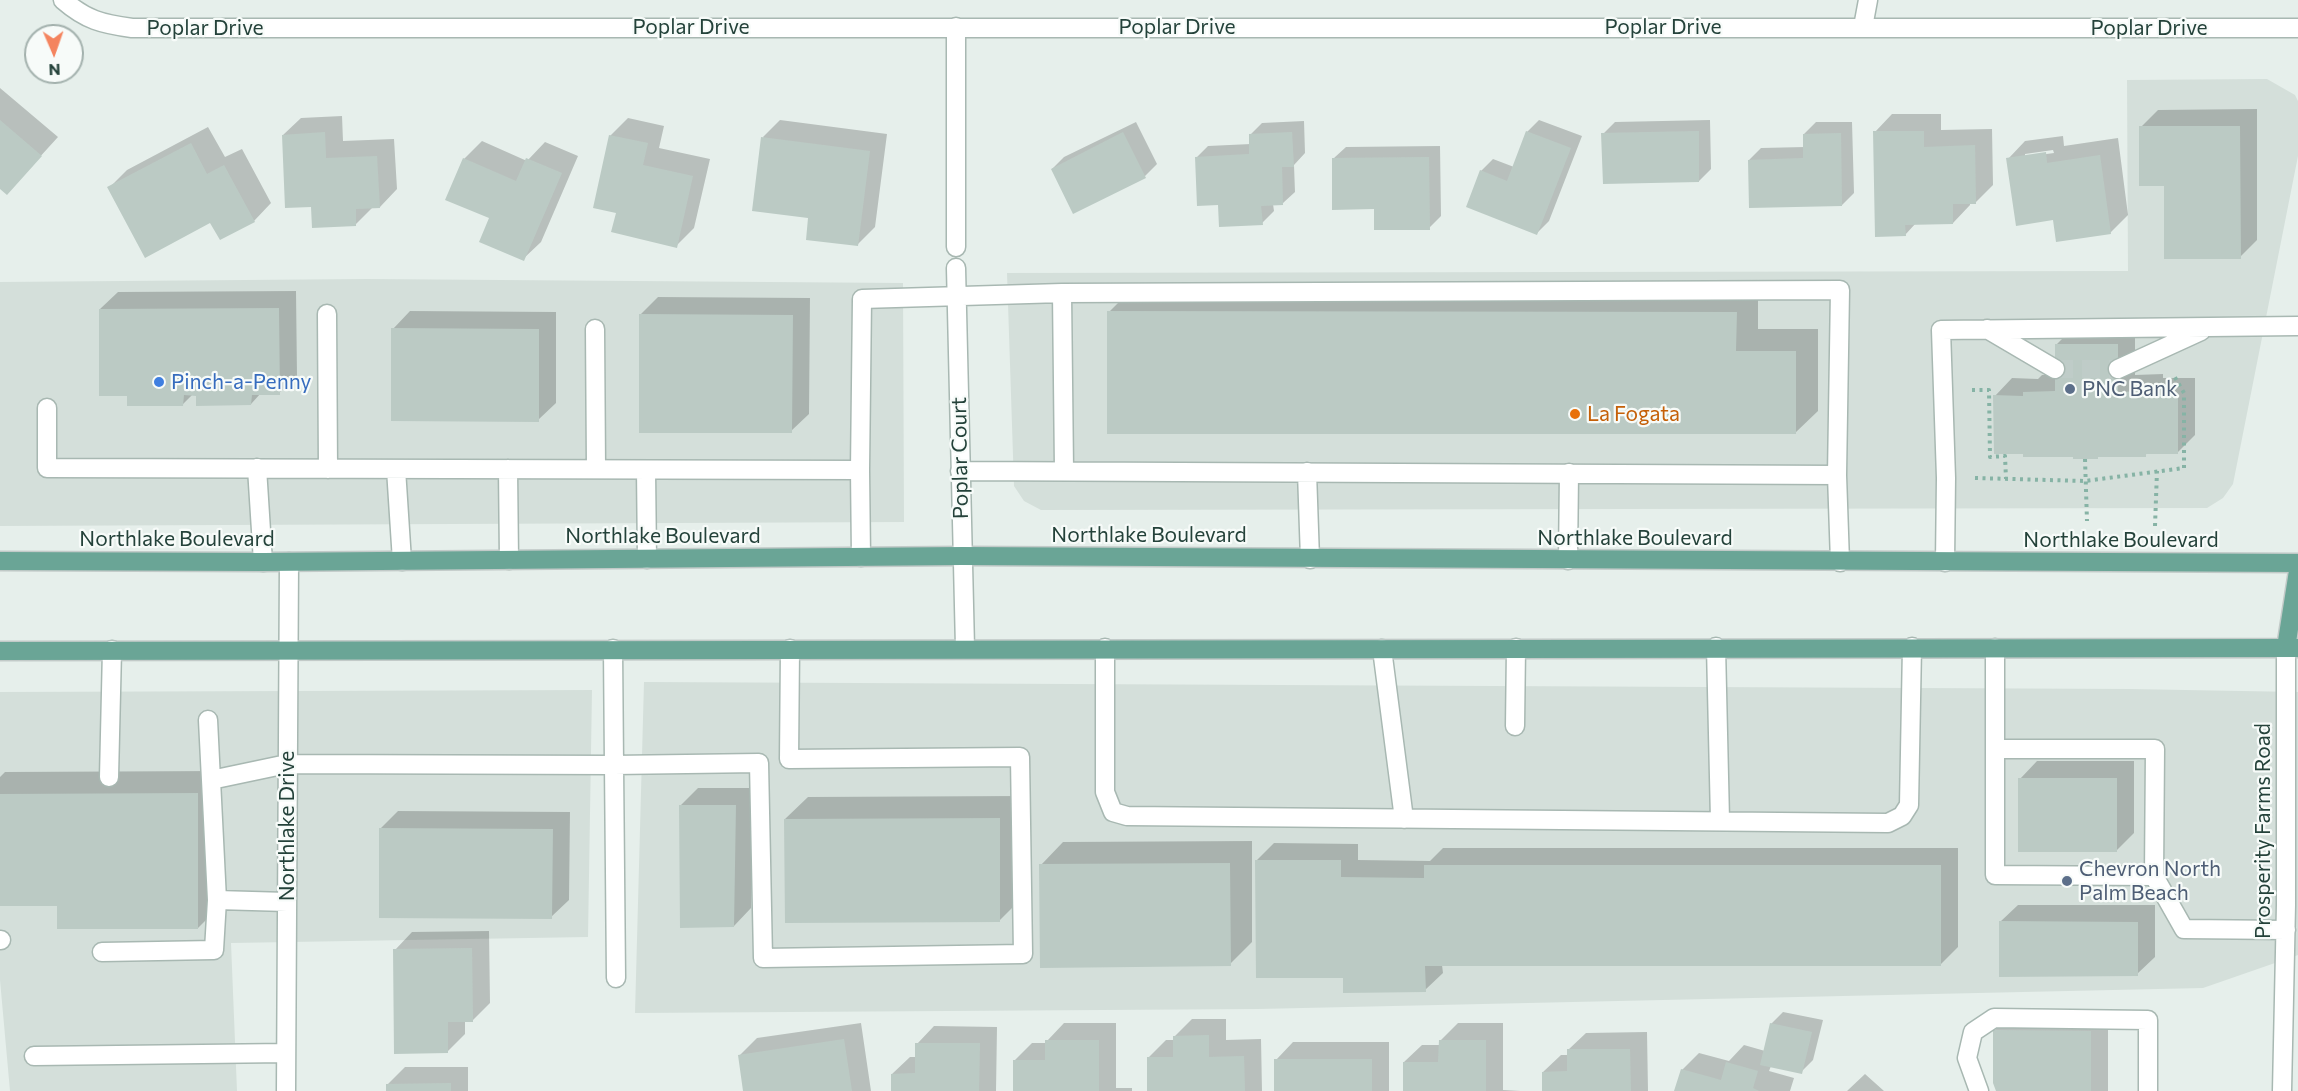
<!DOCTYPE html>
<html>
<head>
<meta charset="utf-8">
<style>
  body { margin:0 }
  #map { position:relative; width:2298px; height:1091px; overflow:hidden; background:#e6efeb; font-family:Commissioner,sans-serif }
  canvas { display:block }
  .north { position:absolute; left:24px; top:24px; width:60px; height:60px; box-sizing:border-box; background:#f7fbf9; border:2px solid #a3b1ad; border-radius:50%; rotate:178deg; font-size:16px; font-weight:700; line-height:24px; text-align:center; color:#24423a }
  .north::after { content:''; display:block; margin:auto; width:21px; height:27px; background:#f4845f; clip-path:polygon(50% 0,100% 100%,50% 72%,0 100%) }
</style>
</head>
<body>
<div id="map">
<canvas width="2298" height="1091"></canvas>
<div class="north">N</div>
</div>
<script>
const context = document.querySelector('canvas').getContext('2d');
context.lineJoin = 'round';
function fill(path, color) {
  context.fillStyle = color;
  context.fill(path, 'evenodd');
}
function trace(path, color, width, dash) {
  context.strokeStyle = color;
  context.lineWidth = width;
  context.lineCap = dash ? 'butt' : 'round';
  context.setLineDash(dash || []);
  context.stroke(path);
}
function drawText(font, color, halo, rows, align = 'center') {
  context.font = font + ' Commissioner,sans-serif';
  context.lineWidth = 4.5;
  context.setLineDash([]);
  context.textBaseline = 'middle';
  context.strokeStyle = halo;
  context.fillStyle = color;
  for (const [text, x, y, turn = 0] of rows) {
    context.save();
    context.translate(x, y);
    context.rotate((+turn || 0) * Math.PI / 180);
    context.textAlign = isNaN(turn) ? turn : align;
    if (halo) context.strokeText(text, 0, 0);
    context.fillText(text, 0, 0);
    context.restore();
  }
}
fill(new Path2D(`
  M2267,79L2295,95L2298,101V156L2233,484L2223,498L2207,508L1041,510L1024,501L1014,486L1007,273L2128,271L2127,80Z
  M367,279L903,283L904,522L0,526V282Z
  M644,682L2129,689L2298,692V955L2203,988L1258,1009L635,1013Z
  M592,690L588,937L231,943L237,1091H10L0,980V692Z`), '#d4dfda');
fill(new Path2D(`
  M0,88L58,137L7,193L0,187Z
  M2257,109V240L2240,257L2165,184L2141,127L2158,110Z
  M1892,114H1941V130L1992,129L1993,185L1975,203H1970V205L1953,223H1916L1905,235L1875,132Z
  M342,116L343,141L394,139L397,189L380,207H373L355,225L313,205L283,135L301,118Z
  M628,118L664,126L659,148L710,159L694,228L676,246L610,136Z
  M780,120L887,134L875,227L857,245L810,217L763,137Z
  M1539,120L1582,136L1549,221L1537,233L1481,171L1493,159L1514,167L1527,132Z
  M1710,120L1711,169L1699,181L1603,134L1615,122Z
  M1304,121L1305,153L1294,165L1295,192L1283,203L1273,204L1274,211L1262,223L1220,203L1196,158L1208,146L1251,144L1250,135L1262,123Z
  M1136,122L1157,164L1145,176L1052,169L1064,157Z
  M1816,122H1852L1854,193L1842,205L1749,160L1761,148L1805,147L1804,134Z
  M208,127L225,157L242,149L271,203L254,221H211L109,188L127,170Z
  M2063,136L2064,146L2118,138L2128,215L2110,233L2054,219L2008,159L2025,141ZM2053,150L2054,153L2025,157V154Z
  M482,141L527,161L545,142L578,156L541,242L523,259L491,217L464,159Z
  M1440,146L1441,216L1429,228L1375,207L1334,158L1346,147Z
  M1131,290H1758V329H1818V411L1795,433L1109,312Z
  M296,291L297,376L279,393H261L251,404L193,394L183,404L100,309L118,292Z
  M658,297L810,298L809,414L791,431L640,315Z
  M410,311L556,312V403L538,420L393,329Z
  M2074,327H2135V375L2163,374V378H2195V435L2178,452H2149L2145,455H2100L2097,458L1995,396L2012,378L2038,379L2042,375H2056V345Z
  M2037,761H2134V833L2116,851L2020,779Z
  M220,771V906L198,928L58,904L0,905V777L5,772Z
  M698,788H753L751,908L734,926L680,806Z
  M1021,796L1022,898L1000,920L785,819L808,797Z
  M398,811L570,812L569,900L551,917L381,828Z
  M1252,841V942L1230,964L1041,865L1063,842Z
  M1274,843L1358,844V860L1430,861L1443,848H1958V947L1941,964L1442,965L1443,973L1425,990L1344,977L1256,861Z
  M2018,905H2155V957L2137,974L2000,922Z
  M489,931L490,1003L472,1021H465V1034L447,1052L395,950L412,932Z
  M1783,1012L1823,1020L1813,1060L1801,1072L1771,1066L1769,1071L1794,1078L1790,1091H1676L1682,1070L1699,1053L1729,1061L1744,1045L1765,1051L1771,1024Z
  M2012,1013L2108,1014V1091H1997L1995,1030Z
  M1192,1019H1226V1040L1261,1039L1262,1091H1149L1148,1058L1166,1040H1174V1037Z
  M861,1023L871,1091H745L739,1056L757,1038Z
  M1064,1023H1116V1088H1132V1091H1014V1061L1032,1043H1047V1041Z
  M1458,1023H1503V1090L1521,1091H1405L1404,1062L1422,1045H1440V1041Z
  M934,1026L997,1027L996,1091H892V1074L910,1057H917V1044Z
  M1647,1032L1648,1091H1544L1543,1072L1561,1055H1568V1050L1586,1033Z
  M1293,1042H1389V1091H1276V1060Z
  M405,1067H468V1091H387V1085Z
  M1865,1074L1884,1091H1847Z`), '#0003');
fill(new Path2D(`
  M0,120L42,156L7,195L0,189Z
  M2139,126H2240L2241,259H2164V186H2139Z
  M1526,131L1571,148L1537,235L1466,207L1480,170L1507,181Z
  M1699,131V182L1603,184L1601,133Z
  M1873,131H1924V147L1975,145L1976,204H1953V224L1905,225L1906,236L1875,237Z
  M325,132L326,158L377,156L380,208L356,209V226L312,228L311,207L285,208L282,135Z
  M1123,132L1146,178L1073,214L1051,169Z
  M1292,132L1294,167H1282L1283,205L1261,206L1263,225L1219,227L1218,205L1197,206L1195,157L1249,154V134Z
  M1841,133L1842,206L1749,208L1748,160L1803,158V134Z
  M609,135L648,143L643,165L693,176L677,248L611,232L616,213L593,208Z
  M761,137L870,151L858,246L806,240L808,218L752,211Z
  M191,143L207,174L224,165L255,222L220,240L210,223L145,258L107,187Z
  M2046,152L2047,163L2100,155L2111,234L2056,242L2053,220L2016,226L2006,158Z
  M1429,157L1430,230H1374V209L1332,210V158Z
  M463,158L516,181L526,158L562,173L524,261L479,242L489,218L445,200Z
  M279,308L280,395H252L251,405L196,406V396L184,395L183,406H127V396H99V309Z
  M1107,311L1737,312L1736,351H1796V434H1107Z
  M639,314L793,315L792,433H639Z
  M391,328L539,329V422L391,421Z
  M2055,344H2118V392L2146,391V395H2178V454H2146V457H2098V459H2073V457H2023V454H1994L1993,395L2023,396V392L2055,391Z
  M2018,778H2117V852H2018Z
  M198,793V929H57V906H0V794Z
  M679,805H736L734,927L680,928Z
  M1000,818V922L785,923L784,819Z
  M379,828L553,829L552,919L379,918Z
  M1255,860H1341V877L1424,878V865H1941V966H1425L1426,992L1343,993V978H1256Z
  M1230,863L1231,966L1040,968L1039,864Z
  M1999,921L2138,922V976L1999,977Z
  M472,948L473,1022H448V1053L394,1054L393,949Z
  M1770,1023L1812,1032L1802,1074L1760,1065Z
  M1993,1030L2091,1031V1091H1996L1993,1083Z
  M1209,1035V1057L1244,1056L1245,1091H1147V1057H1173V1036Z
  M844,1039L852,1091H743L738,1055Z
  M1045,1040H1099V1091H1013V1060H1045Z
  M1439,1040H1486V1091H1403V1062H1438Z
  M915,1043H980L979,1091H891V1074L915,1073Z
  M1567,1049H1630L1631,1091H1542V1072L1567,1071Z
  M1274,1059H1372V1091H1274Z
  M1726,1062L1758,1071L1753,1088L1759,1091H1674L1681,1069L1721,1080Z
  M451,1083V1091H386V1084Z`), '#bbcac4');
trace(new Path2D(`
  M2055,369H2118`), '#bfccc8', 18, [18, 9]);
const minor = new Path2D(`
  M63,0C86,20 102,24 132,28H2298
  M956,27V247
  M1863,27L1868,0
  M956,268L965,648
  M327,314L328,469
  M595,329L596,468
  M1987,329L2055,369
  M2118,369L2201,331
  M47,408V468L860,470
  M257,468L263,562
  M396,469L402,561
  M508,469L509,560
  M646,470L647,559
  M1064,470L1062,293L1840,290L1837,475L1840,562
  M960,471L1837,475
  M1307,472L1310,559
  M861,557L860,470L862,299L1062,293
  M1568,560L1569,473
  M1945,562L1946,478L1941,330L2298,326
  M1716,647L1720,820
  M1105,648V792L1113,812L1127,816L1888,823L1902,816L1909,805L1912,647
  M1995,648V875L2154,876L2184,929L2286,930
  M613,649L614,765L759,763L763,958L1023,954L1020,757L789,759L790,649
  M1382,649L1404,819
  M208,720L217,900L287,902
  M1515,726L1516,648
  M1995,749H2155L2154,876
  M109,777L112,650
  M211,780L287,764L614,765L616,978
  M0,940H1
  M102,952L214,950L217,900
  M34,1056L286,1053
  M286,1091L289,562
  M1979,1091L1967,1058L1973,1032L1994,1018L2148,1020V1091
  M2282,1091L2286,905V648`);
const major = new Path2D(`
  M0,561L263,562L962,556L2298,563
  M2286,648L2298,571
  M0,651L2298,648`);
trace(minor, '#a8b8b2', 21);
trace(major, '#c2cac8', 21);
trace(new Path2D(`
  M1972,390H1989L1990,457L2005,456L2006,479
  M2085,459L2087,521
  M1975,478L2085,481L2184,468V393L2173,374
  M2155,526L2157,471`), '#86b3a5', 4, [3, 4.5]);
trace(minor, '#fff', 18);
trace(major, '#6aa596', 18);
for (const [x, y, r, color] of [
  [159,382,6,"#3f7fe0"],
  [2070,389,6,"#5c6f8a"],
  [1575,414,6,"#e8710a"],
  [2067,881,6,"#5c6f8a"]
]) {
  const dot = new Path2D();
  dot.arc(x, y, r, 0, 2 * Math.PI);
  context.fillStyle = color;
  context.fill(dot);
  trace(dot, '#f7fbf9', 2);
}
drawText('21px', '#24423a', '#f7fbf9', [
  ["Poplar Drive",691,27],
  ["Poplar Drive",1177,27],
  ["Poplar Drive",1663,27],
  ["Poplar Drive",205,28],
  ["Poplar Drive",2149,28],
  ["Poplar Court",960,458,-91],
  ["Northlake Boulevard",1149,535],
  ["Northlake Boulevard",663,536],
  ["Northlake Boulevard",1635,538],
  ["Northlake Boulevard",177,539],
  ["Northlake Boulevard",2121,540],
  ["Northlake Drive",287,826,-90],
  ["Prosperity Farms Road",2263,831,-90]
]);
drawText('21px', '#366cbe', '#f7fbf9', [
  ["Pinch-a-Penny",171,382]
], 'left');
drawText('21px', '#4e5e75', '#f7fbf9', [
  ["PNC Bank",2082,389],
  ["Chevron North",2079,869],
  ["Palm Beach",2079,893]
], 'left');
drawText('21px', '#c56008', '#f7fbf9', [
  ["La Fogata",1587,414]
], 'left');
</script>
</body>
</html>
